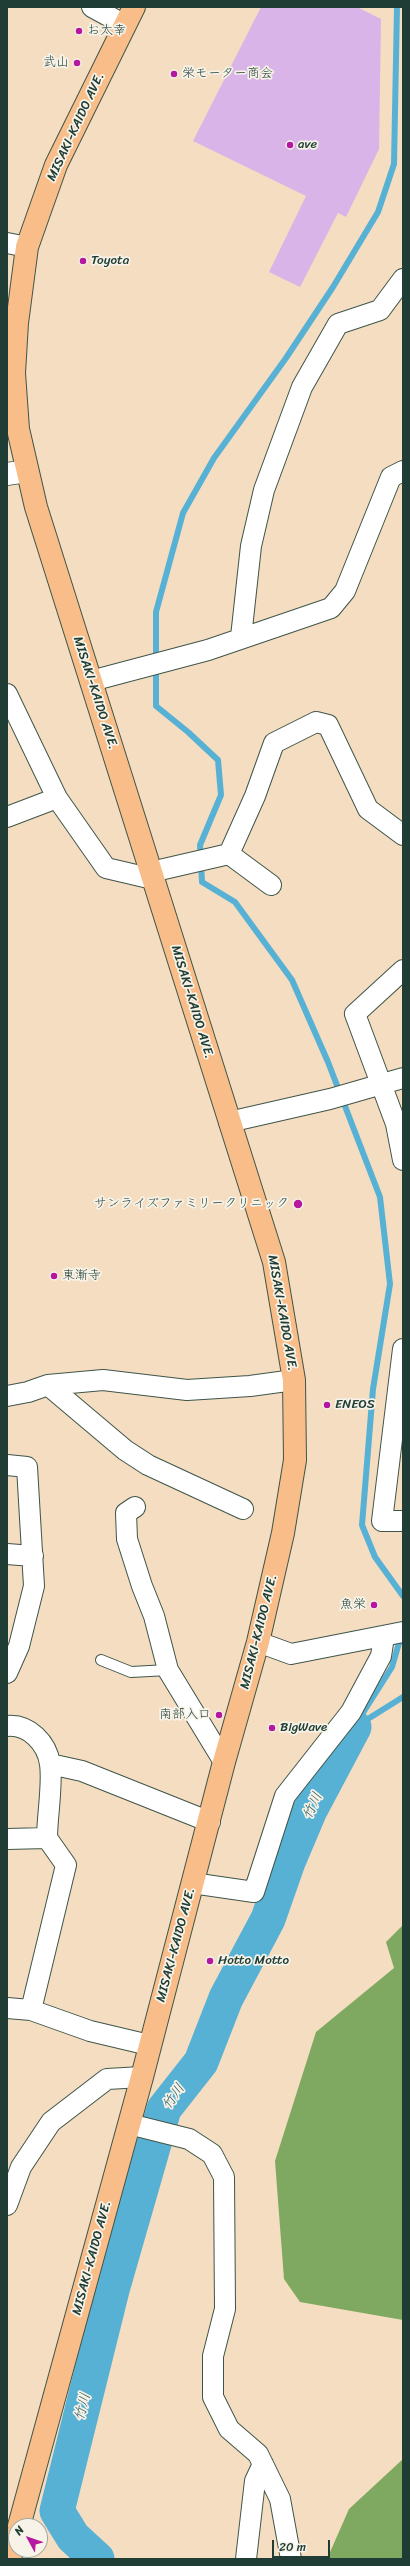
<!DOCTYPE html>
<html>
<head>
<meta charset="utf-8">
<style>
  body { margin:0 }
  #map { position:relative; width:410px; height:2566px; overflow:hidden; background:#f4ddc1; font-family:Sriracha,sans-serif }
  canvas { display:block }
  .frame { position:absolute; inset:0; border:8px solid #1f3d34; pointer-events:none }
  .north { position:absolute; left:8px; top:2518px; width:40px; height:40px; box-sizing:border-box; background:#f7f3e8; border:1px solid #a1aaa0; border-radius:50%; rotate:310deg; font-size:11px; font-weight:700; line-height:16px; text-align:center; color:#1f3d34 }
  .north::after { content:''; display:block; margin:auto; width:14px; height:18px; background:#b5179e; clip-path:polygon(50% 0,100% 100%,50% 72%,0 100%) }
  .scale { position:absolute; left:272px; top:2540px; width:58px; height:18px; box-sizing:border-box; border:2px solid #1f3d34; border-top:0; padding-left:5px; font-size:12px; line-height:14px; white-space:nowrap; color:#1f3d34; -webkit-text-stroke:3px #f7f3e8; paint-order:stroke }
</style>
</head>
<body>
<div id="map">
<canvas width="410" height="2566"></canvas>
<div class="frame"></div>
<div class="north">N</div>
<div class="scale">20 m</div>
</div>
<script>
const context = document.querySelector('canvas').getContext('2d');
context.lineJoin = 'round';
function fill(path, color) {
  context.fillStyle = color;
  context.fill(path, 'evenodd');
}
function trace(path, color, width, dash) {
  context.strokeStyle = color;
  context.lineWidth = width;
  context.lineCap = dash ? 'butt' : 'round';
  context.setLineDash(dash || []);
  context.stroke(path);
}
function drawText(font, color, halo, rows, align = 'center') {
  context.font = font + ' Sriracha,"Klee One",sans-serif';
  context.lineWidth = 3.5;
  context.setLineDash([]);
  context.textBaseline = 'middle';
  context.strokeStyle = halo;
  context.fillStyle = color;
  for (const [text, x, y, turn = 0] of rows) {
    context.save();
    context.translate(x, y);
    context.rotate((+turn || 0) * Math.PI / 180);
    context.textAlign = isNaN(turn) ? turn : align;
    if (halo) context.strokeText(text, 0, 0);
    context.fillText(text, 0, 0);
    context.restore();
  }
}
fill(new Path2D(`
  M403,1925V2320L300,2302L284,2279L275,2161L316,2032L394,1968L386,1942Z
  M403,2459V2559H327L349,2509Z`), '#7fa960');
trace(new Path2D(`
  M397,7L394,164L378,212L333,287L286,358L214,458L183,513L156,612V706L188,732L218,760L221,795L200,845L202,882L235,902L292,980L328,1062L380,1197L390,1284L373,1389L362,1525L375,1557L403,1596
  M354,1727L392,1667L401,1636
  M355,1727L403,1697`), '#57b1d5', 6);
trace(new Path2D(`
  M97,2559L73,2537L57,2511L112,2290L164,2109L201,2062L226,1998L268,1919L288,1862L310,1810L354,1727`), '#57b1d5', 35);
fill(new Path2D(`
  M261,7H357L381,19L379,149L346,217L338,213L300,287L269,272L306,196L193,141Z`), '#d8b4e9');
const service = new Path2D(`
  M101,1660L131,1672L168,1670`);
const minor = new Path2D(`
  M92,7L125,25
  M7,243L27,247
  M241,637L251,546L264,490L302,387L338,324L380,310L403,279
  M91,681L208,650L331,608L345,591L391,477L403,471
  M7,694L57,798L106,868L153,879
  M7,817L57,798
  M229,854L271,885
  M151,872L229,854L255,796L274,743L316,722L328,725L368,809L403,835
  M403,970L355,1014L396,1124L403,1160
  M229,1122L330,1099L403,1078
  M403,1349L382,1521H403
  M48,1385L125,1450L148,1465L243,1509
  M7,1396L28,1392L48,1385L103,1380L187,1390L250,1386L294,1380
  M7,1465L27,1467L34,1586L19,1646L7,1673
  M135,1507L126,1513L127,1539L142,1586L154,1616L168,1670L224,1762
  M7,1554L33,1556
  M258,1642L291,1654L403,1632
  M7,1726C29,1724 47,1743 50,1764C53,1784 47,1817 47,1838
  M50,1764L82,1771L210,1822
  M7,1839L47,1838L66,1865L31,2010
  M192,1883L254,1892L285,1796L351,1712L381,1656L384,1637
  M7,2008L31,2010L90,2031L149,2045
  M129,2124L189,2139L212,2154L224,2177L225,2309L213,2356V2397L229,2429L258,2454L280,2499L291,2559
  M7,2205L21,2167L51,2122L107,2079L142,2077
  M246,2559L255,2481L263,2464`);
const tertiary = new Path2D(`
  M7,474L27,471`);
const primary = new Path2D(`
  M19,2526L142,2077L224,1762L258,1642L283,1533L295,1460L294,1380L274,1262L36,507L18,429L14,373L17,323L27,247L56,165L134,7
  M10,2559L16,2536`);
trace(service, '#3f5549', 12);
trace(minor, '#3f5549', 22);
trace(tertiary, '#3f5549', 24);
trace(primary, '#3f5549', 24);
trace(service, '#fff', 10);
trace(minor, '#fff', 20);
trace(tertiary, '#fff', 22);
trace(primary, '#f8bd88', 22);
for (const [x, y, r, color] of [
  [79,31,4,"#b5179e"],
  [77,63,4,"#b5179e"],
  [174,74,4,"#b5179e"],
  [290,145,4,"#b5179e"],
  [83,261,4,"#b5179e"],
  [298,1204,5,"#b5179e"],
  [54,1276,4,"#b5179e"],
  [327,1405,4,"#b5179e"],
  [374,1605,4,"#b5179e"],
  [219,1715,4,"#b5179e"],
  [272,1728,4,"#b5179e"],
  [210,1961,4,"#b5179e"]
]) {
  const dot = new Path2D();
  dot.arc(x, y, r, 0, 2 * Math.PI);
  context.fillStyle = color;
  context.fill(dot);
  trace(dot, '#f7f3e8', 1.5);
}
drawText('13px', '#1f3d34', '#f7f3e8', [
  ["お太幸",87,31],
  ["武山",69,63,"right"],
  ["栄モーター商会",182,74],
  ["ave",298,145],
  ["Toyota",91,261],
  ["サンライズファミリークリニック",289,1204,"right"],
  ["東漸寺",62,1276],
  ["ENEOS",335,1405],
  ["魚栄",366,1605,"right"],
  ["南部入口",211,1715,"right"],
  ["BigWave",280,1728],
  ["Hotto Motto",218,1961]
], 'left');
drawText('13px', '#1f3d34', '#f7f3e8', [
  ["MISAKI-KAIDO AVE.",76,127,-65],
  ["MISAKI-KAIDO AVE.",95,693,72],
  ["MISAKI-KAIDO AVE.",192,1002,73],
  ["MISAKI-KAIDO AVE.",282,1313,80],
  ["MISAKI-KAIDO AVE.",259,1632,-76],
  ["MISAKI-KAIDO AVE.",176,1945,-75],
  ["MISAKI-KAIDO AVE.",92,2258,-75]
]);
drawText('italic 14px', '#2d5a5c', '#f7f3e8', [
  ["竹川",313,1806,-65],
  ["竹川",174,2097,-55],
  ["竹川",83,2407,-76]
]);
</script>
</body>
</html>
